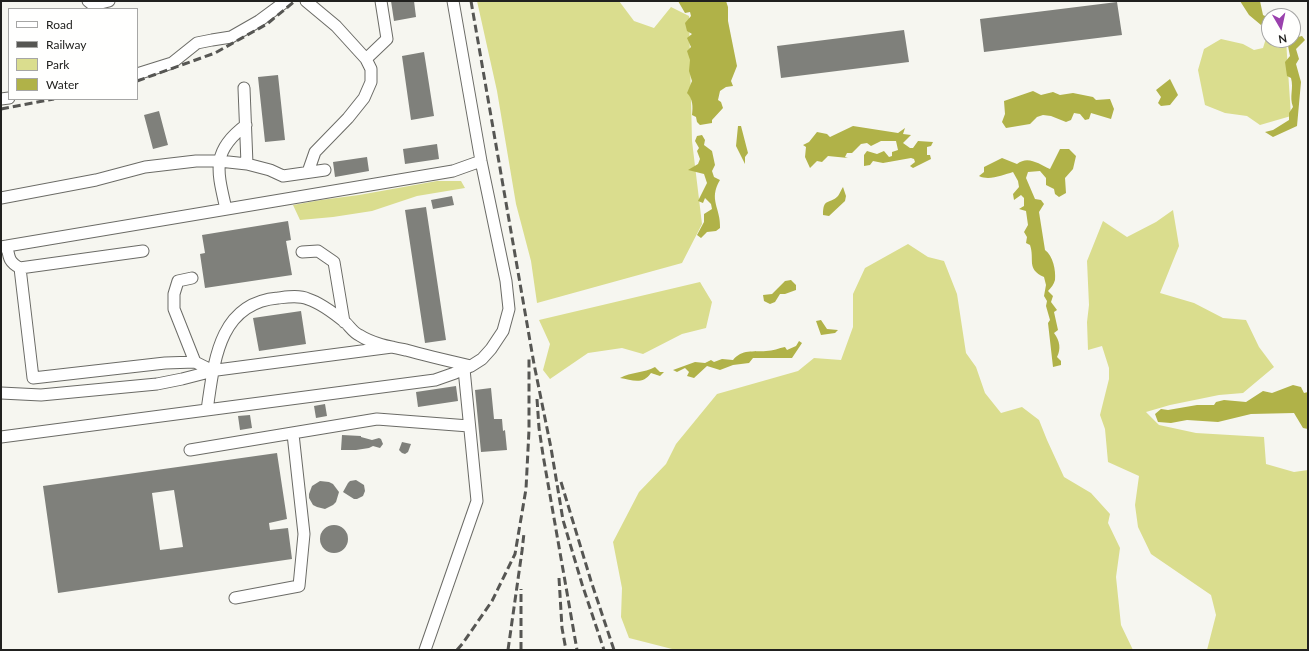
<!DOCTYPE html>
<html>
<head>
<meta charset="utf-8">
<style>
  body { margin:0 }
  #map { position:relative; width:1309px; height:651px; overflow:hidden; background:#f6f6f0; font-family:Lato,sans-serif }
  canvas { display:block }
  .frame { position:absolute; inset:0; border:2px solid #21211f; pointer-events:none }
  .legend { position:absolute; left:8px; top:8px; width:130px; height:92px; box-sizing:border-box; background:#fffffe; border:1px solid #a6a6a5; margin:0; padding:5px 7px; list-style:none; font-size:12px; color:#21211f }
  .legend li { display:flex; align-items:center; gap:8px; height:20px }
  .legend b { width:20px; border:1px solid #a6a6a5 }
  .north { position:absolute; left:1261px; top:8px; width:40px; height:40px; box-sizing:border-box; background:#fffffe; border:1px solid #a6a6a5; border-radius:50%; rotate:171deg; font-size:11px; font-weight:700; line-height:16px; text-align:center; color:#21211f }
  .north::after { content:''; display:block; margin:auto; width:14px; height:18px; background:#9a41ad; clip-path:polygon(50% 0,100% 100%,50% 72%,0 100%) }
</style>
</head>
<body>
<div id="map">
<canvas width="1309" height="651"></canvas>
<div class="frame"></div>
<ul class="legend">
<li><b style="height:5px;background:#fff"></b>Road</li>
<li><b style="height:5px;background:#565653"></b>Railway</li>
<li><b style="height:11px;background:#dadd8e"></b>Park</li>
<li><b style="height:11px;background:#b0b248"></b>Water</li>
</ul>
<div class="north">N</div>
</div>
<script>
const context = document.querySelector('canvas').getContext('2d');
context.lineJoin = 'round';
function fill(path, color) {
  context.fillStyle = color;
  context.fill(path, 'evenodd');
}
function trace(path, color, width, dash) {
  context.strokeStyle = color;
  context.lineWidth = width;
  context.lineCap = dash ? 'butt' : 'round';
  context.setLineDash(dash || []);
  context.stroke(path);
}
fill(new Path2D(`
  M477,1H619L634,21L654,28L671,7L689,16L692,141L702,224L682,263L537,303L531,261L516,204L497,91Z
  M1269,29V40H1286L1291,116L1260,125L1247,116L1225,113L1205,105L1198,70L1204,49L1221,39L1243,44L1254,50L1263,48Z
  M437,181H461L465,188L417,196L372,211L333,217L300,220L293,205L321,200L359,195Z
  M1173,210L1179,246L1160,293L1194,303L1223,318L1246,320L1259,347L1274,367L1243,393L1219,395L1170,405L1146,412L1159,425L1196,433L1264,437L1266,464L1294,472L1308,470V650H1207L1216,615L1211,595L1151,554L1138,527L1135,505L1139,476L1108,462L1105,429L1100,415L1109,379V368L1102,346L1088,350L1087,322L1089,305L1087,261L1103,221L1127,237L1156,222Z
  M908,244L928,257L944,261L957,294L966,353L976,367L985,393L1001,413L1022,407L1039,420L1047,440L1064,477L1091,493L1110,514L1108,523L1120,548L1116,577L1121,625L1133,650H676L629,638L621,617L622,588L613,542L639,492L666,464L676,444L717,394L798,371L814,358L841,360L853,327V294L865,268Z
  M700,282L712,302L706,328L682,334L643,354L622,348L588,353L550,379L543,370L550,344L539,320Z`), '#dadd8e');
fill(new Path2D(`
  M678,1H726L728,7V21L737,66L731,81L733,86L726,87L720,91L718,100L721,102L723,108L712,120V123L700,125L697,122L696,117L692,115C693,107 693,99 687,93L692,81L689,71L690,60L687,51L691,47L687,38L692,34L687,31L685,23L691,16L690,12L685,13Z
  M1240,1H1260L1263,15L1267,17L1269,16V20H1267L1261,25L1249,15Z
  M1302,36L1305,40L1296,49L1299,59L1296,64L1301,82L1297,126L1273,137L1265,132L1273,130L1289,120V113L1293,107C1289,96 1294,89 1291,78L1287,76L1285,62L1290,56L1288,46L1289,40H1293V38Z
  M1170,79L1178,95L1170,105L1161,106L1158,103L1161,97L1156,90Z
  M1033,91L1041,95L1053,92L1060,95L1073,93L1093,97L1096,100L1110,99L1114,109L1111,119L1091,113L1089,119L1085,120L1080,114L1074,113L1071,120L1066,122L1051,116L1043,115L1037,117L1030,124L1006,128L1002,122L1005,114L1004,101Z
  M738,126H741L748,153L745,157V164L736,146Z
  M853,126L898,133L905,128L903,134L911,135L903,143L910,148H913L918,141L933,142L931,146L927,147V155H930L931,159L913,168L910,166L915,162L914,159L911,158L883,163L873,161L870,165L864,166V155L867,151L877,154L884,151L889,157L892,156V152L898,150L896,141H881L871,146L867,143L861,144L852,153H847L845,157L848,158L828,156L822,162L817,161L810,168L805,157L806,147L803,145L809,142L817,132L827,134L830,137Z
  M702,135L705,140L704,145L712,151L715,165L712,171L714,177L720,180C708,200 721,208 720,228L716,231L707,232L701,238L697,235L704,222V214L712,209L711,204L705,198L703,203L698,201L707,183L704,174L688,170L698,164L700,159L697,151L699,148L695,141L697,136Z
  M1060,149H1069L1076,156L1073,169L1065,178L1066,193L1059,197L1055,194L1054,189L1046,185V178L1040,171L1028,172L1026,178L1035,199L1041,200L1044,204L1039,212L1045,250C1053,256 1056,270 1055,280C1054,284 1051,288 1048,291L1053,296L1051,302L1057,310L1054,312L1058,330L1054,333C1060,341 1061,349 1057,357L1061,361V365L1053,367L1048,323L1050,320L1046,306L1047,301L1044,296L1046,285L1044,277C1026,269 1035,260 1030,245L1026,243L1027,237L1024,232L1028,225L1026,211L1019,209L1024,206V198L1021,195L1014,200L1013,194L1019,187L1018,181L1013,172C1003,175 989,181 979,176L984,172V167L1002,158L1017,164C1028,155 1039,164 1050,169Z
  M843,187L846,196L845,201L829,216L823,215C823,197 829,205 838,196C840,193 841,190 843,187Z
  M791,280L796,285V290L785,294H780L775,302L770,304L764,301L763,295L772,294L785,281Z
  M821,320L827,329L838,330L835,333L821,335L816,321Z
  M799,341L802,343L792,358H753L749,363L733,365L720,370L707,366L694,378L687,376L689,372L685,368L677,372L673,370L695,362L705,363L711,360L714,362L722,359L733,360C742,349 753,352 766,351C773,351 779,348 785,347L787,350L796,346Z
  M655,367L660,372H664L660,376L651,373C643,385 632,380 620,378C631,372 644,373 655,367Z
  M1293,385L1301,387L1304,393L1308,392V429L1303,428L1294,413L1251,414L1218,422L1187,420L1171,423L1158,422L1155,414L1161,409L1168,410L1197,405H1214L1216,402L1224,400L1246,402L1263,391L1272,393Z`), '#b0b248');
fill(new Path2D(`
  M391,1H414L416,17L394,21Z
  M1117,2L1122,35L984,52L980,19Z
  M904,30L909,62L781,78L777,46Z
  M424,52L434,116L411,120L402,56Z
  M278,75L285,140L265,142L258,77Z
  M159,111L168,145L153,149L144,115Z
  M437,144L439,159L405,164L403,149Z
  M367,157L369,171L335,177L333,162Z
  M452,196L454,205L433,209L431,200Z
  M426,207L446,340L425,343L405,210Z
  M288,221L291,240L286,241L292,275L205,288L200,254L205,253L202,235Z
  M301,311L306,344L259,351L253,318Z
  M456,386L458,401L418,407L416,392Z
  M491,388L494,419H502L503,431L505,430L507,450L481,452L475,390Z
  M325,404L327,416L316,418L314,406Z
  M250,415L252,428L240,430L238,416Z
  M342,435L361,436V437L372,440L379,438L381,439L383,444L380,448L373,446L369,448L356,450H341Z
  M402,442L411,444L408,452L405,454L402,453L399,450Z
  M277,453L287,519L269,523L270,530L288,528L292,559L58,593L43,486ZM174,490L183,547L160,550L152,493Z
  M356,480L364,485L365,491L363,496L357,499H354L343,492L348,483L350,481Z
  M320,481L329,482L333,484L339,492L336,502L333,505L325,509L317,507L313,505L309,498V494L312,486Z
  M320 539a14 14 0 1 1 28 0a14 14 0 1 1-28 0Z`), '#7f807b');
const minor = new Path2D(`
  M88,1L93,5L109,1
  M306,1L336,26L366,59L371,69V82L364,98L348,118L315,152L308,172
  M366,59L387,39L381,1
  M137,74L172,63L197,43L212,40L231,37L259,21L286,1
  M244,88L247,164
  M1,99L9,98
  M1,198L96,180L145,167L196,161H219L247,164L270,170L283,176L325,170
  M226,209C217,170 211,151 246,125
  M7,246C9,258 9,262 20,268
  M1,247L453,171L481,161
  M143,251L20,268L33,378L165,363L195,362L213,371
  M302,252L318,251L334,262L344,322
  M192,278L178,281L174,294V309L195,362
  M1,393L41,395L157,384L182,379L217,370L392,347
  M207,410C214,363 218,303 278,298C287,297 299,295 308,299C321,303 335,314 346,323C350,327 354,333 359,335C373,344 390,347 406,350C427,356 449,361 471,366
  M1,437L435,380L455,373L471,366L482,359L491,349L503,331L509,309L506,281L481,161L453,1
  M190,450L377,419L469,426
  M235,598L299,586L304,534L293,434
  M425,650L477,501L464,369`);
trace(minor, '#6b6b66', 13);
trace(minor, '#fff', 11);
trace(new Path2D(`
  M471,1L534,364L551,448L563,520L582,584L604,650
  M137,81L215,53L267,24L295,1
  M1,109L54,99
  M537,399L539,428L543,455L577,650
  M561,482L591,581L614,650
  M559,578L562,628L566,650
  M457,650L463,643L492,601L515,554L526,489L529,430V356
  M508,650L522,551L524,533
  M521,650V589`), '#565653', 3, [8, 4]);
</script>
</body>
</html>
